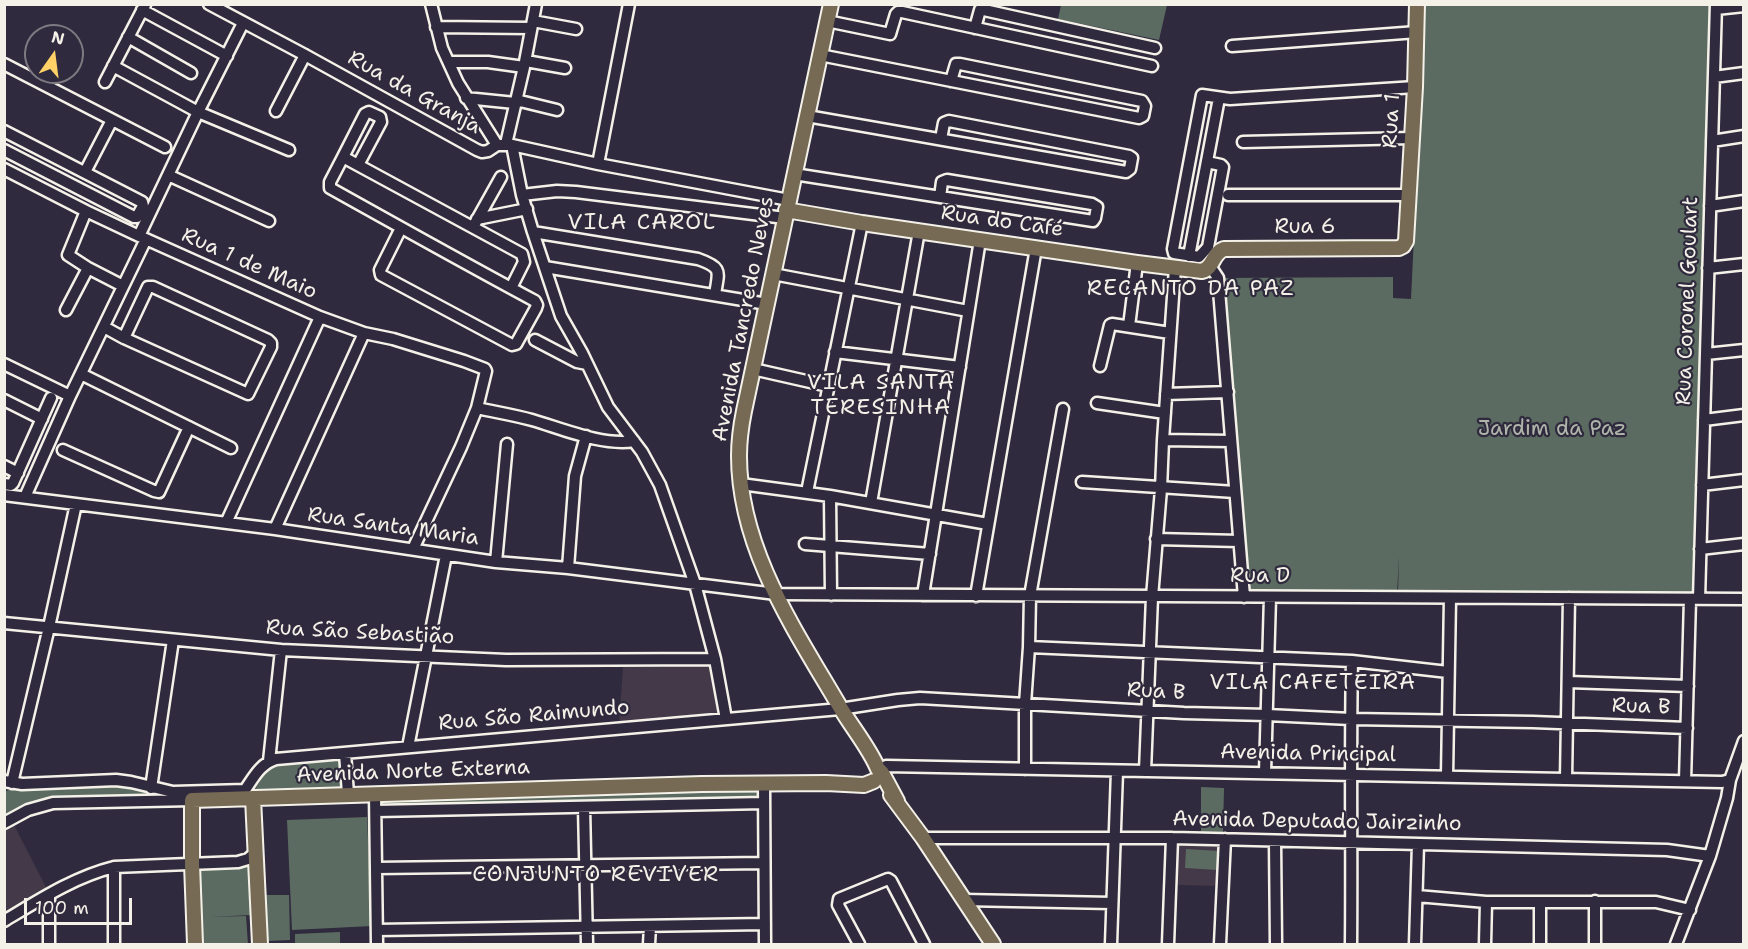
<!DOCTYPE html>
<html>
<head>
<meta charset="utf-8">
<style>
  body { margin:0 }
  #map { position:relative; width:1748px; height:949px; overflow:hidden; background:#2f2a3d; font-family:"Shantell Sans",sans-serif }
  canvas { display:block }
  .frame { position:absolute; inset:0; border:6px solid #f4f1e8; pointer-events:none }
  .north { position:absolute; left:24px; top:24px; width:60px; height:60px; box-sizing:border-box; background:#2f2a3d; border:2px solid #7e7a81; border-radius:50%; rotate:14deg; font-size:16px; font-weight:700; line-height:24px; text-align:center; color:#f4f1e8 }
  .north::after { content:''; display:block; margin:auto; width:21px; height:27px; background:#ffd166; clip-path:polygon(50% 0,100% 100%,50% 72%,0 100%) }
  .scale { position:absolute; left:24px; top:898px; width:108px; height:27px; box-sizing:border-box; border:3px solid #f4f1e8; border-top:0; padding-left:8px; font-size:18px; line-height:21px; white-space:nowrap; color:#f4f1e8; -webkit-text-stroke:4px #2f2a3d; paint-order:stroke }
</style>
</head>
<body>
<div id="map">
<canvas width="1748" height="949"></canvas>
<div class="frame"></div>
<div class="north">N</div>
<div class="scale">100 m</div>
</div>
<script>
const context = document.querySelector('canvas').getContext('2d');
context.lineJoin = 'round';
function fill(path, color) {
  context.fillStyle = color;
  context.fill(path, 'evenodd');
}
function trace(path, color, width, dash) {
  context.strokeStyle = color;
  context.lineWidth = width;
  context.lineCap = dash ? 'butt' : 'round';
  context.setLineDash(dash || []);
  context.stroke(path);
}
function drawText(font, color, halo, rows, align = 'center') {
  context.font = font + ' "Shantell Sans",sans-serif';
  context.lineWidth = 4.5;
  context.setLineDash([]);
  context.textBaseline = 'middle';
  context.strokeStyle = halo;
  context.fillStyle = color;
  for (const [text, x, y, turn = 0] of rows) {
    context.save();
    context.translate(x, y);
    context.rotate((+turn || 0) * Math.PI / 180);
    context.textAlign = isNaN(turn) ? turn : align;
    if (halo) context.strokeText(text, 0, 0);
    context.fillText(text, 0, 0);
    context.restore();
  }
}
fill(new Path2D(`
  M711,664L719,715L619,723L623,667Z
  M14,825L48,891L5,915V829Z
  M1177,843L1221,844L1220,886L1176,885Z`), '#443949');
fill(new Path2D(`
  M1061,5V4L1167,5L1159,40L1058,19Z
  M1425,5H1710L1693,593H1398L1399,556L1397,594H1246L1221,278L1393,277V298L1411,299Z
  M343,758L345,789L253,793L270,764Z
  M125,785L144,790L158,795V797L47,800L25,805L5,816L4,792L11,789Z
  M758,786V800L380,808V798Z
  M1201,787L1224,788L1223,833H1201Z
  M367,817L372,926L292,930L287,820Z
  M1186,849L1219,851L1218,870L1185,868Z
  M249,866L251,915L211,917L246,916L248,944H200L194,869Z
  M266,895H289L290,940L267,941Z
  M340,932V944H295V934Z`), '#5c6b61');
const minor = new Path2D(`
  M209,4L305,55L477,150L482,152L488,151L497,145H512L598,164L789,200
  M431,4L442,48L458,83L497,145
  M1716,9L1744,6
  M142,10L227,56
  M533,21L576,29
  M827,21L890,34L896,14L898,12H902L1152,66
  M436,27L531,28
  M975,28L980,10H984L1155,48
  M128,37L191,73
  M1232,46L1417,32
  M820,55L1139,118L1143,116L1145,106L1142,101L960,64H956L951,81
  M526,61L565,68
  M449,62H488L524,67
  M4,64L165,147
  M113,66L198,112L289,150
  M1714,77L1744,73
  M105,82L145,5
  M466,98L515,103
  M516,100L557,110
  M276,111L305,55
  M807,116L1126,172L1130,169L1132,158L1129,156L949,121L944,123L941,139
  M4,131L142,202L143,206L137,217H134L4,150
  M1712,141L1744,136
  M1243,142L1412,138
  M506,144L524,67L536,4
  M512,145L522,195L533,232L561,316L582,353L608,407L642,452L660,485L695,584L715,659L726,719
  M343,157L365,114L369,112L380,117L381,122L358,165
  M1207,162L1221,165L1223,167L1208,247L1199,257L1174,253L1173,249L1202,95L1230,99L1415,87
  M598,164L629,4
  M4,169L86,211L139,236L320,317L364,333L393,339L464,361L485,369L486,371L477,408L461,447L413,549
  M85,172L112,120
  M794,174L1093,221L1095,218L1097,207L1092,204L947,180L942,182L940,197
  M168,175L269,221
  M522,195L557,191L576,192L785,218
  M1228,195H1409
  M1710,206L1744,201
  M86,211L68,255L88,268L123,286
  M477,219L527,209
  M473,227L501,177
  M401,228L380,270L381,275L512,345L516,344L536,308L537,305L535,301C466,264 398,226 330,188V182L343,157L522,254L524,262L511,288
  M533,232L698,259C724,268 718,272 715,295
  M139,236L198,112L243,23
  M1189,256L1219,98
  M1210,266L1218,278L1244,597
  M545,267L767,304
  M1708,268L1744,264
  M773,274L968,311
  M148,287H153L268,340L271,343V347L248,394L124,338Z
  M66,310L88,268
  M1129,326L1137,263
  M104,327L124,338
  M535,340L577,362L587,364
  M835,352L960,367
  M1706,354L1744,350
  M4,364L70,396
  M1100,366L1110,325L1112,324L1170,333
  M753,369L828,386
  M81,374L231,448
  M1166,394L1228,392
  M4,400L42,419
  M1097,403L1165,413
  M477,408C495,412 514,415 532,420C563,429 602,446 634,441
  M1704,420L1744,415
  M1163,440L1231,441
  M63,450L154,491L159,492L189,427
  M4,466L18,473
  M1082,482L1235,492
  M4,484L11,485L13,483L51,398
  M741,484L830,496L988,524
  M1702,485L1744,480
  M807,492L862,223
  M4,495L275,529L496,562L568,568L776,594L1744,599
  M830,496L831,595
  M25,497L70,396L146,239
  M871,503L919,231
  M226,523L320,317
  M275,529L364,333
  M1156,539L1239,541
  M805,544L930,554
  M1700,549L1744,544
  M496,562L507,444
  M568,568L575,476L586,436
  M923,595L980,240
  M976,596L1036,248
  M1699,599L1716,4
  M4,623L281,650L506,660L715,659
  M1029,647L1352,661L1448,672
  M1568,682L1688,686
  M408,747L446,555
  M345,753L348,794
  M269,761L281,650
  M1025,769V704L1029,647L1030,596L1063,409
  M879,770L886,766L1722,782L1730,780
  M1145,771L1152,597L1161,489L1163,440L1175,268
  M1265,773L1270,597
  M1447,776L1450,598
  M1566,779L1569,598
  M4,781L22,784L116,780L131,782L173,792L245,790C254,777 260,764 276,759L840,709L898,700L920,698L1184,713L1267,715L1351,719L1533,722L1687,728
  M1685,781L1690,599
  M12,783L49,627L76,504
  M764,783L765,944
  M151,788L173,640
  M375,794L377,944
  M584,807L587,944
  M376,811L764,803
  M4,823L28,810L53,803L192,800
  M923,838H1172L1667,850L1710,856
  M1275,841L1276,944
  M114,867V944
  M376,868L764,863
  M49,895V944
  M1417,896L1486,902H1656L1690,910
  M964,900L1112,903
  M1540,902V944
  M4,921C39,900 74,877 114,867L238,862L248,859L255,853
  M377,930L765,924
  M649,944L650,926
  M859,944L838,905L839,899L888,879L891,881L924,944
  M1111,944L1117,771
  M1168,944L1172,838
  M1220,944L1225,839
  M1351,944C1352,850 1350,755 1352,661
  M1415,944L1418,844
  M1485,944L1486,902
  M1595,944V901
  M1676,944L1710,856L1727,798L1730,780L1744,741`);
const major = new Path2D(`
  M831,4L744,411C741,426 739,441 739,456C739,549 795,630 840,707C851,726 870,749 878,769L882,773L897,801
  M786,210L862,223L1137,263L1202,271C1214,268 1212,253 1224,249L1399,248L1403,246L1406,241L1415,87L1417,4
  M891,795L923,838L993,944
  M253,798L260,944
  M195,944L192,864V800L702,784L826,783L864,785L874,781`);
trace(minor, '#f4f1e8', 15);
trace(major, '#f4f1e8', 18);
trace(minor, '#2f2a3d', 10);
trace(major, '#766a55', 14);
drawText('21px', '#f4f1e8', '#2f2a3d', [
  ["Rua da Granja",414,93,29],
  ["Rua 1",1392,121,-87],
  ["Rua do Café",1002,222,8],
  ["Rua 6",1305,228],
  ["Rua 1 de Maio",249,264,24],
  ["Rua Coronel Goulart",1688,301,-88],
  ["Avenida Tancredo Neves",744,319,-79],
  ["Rua Santa Maria",393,527,8],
  ["Rua D",1260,577],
  ["Rua São Sebastião",360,633,3],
  ["Rua B",1156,692,3],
  ["Rua B",1641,707,2],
  ["Rua São Raimundo",534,716,-5],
  ["Avenida Principal",1308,754,1],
  ["Avenida Norte Externa",413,772,-2],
  ["Avenida Deputado Jairzinho",1317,822,1]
]);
drawText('21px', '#b0b5ab', '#2f2a3d', [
  ["Jardim da Paz",1552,430]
]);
context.letterSpacing = '1.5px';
drawText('22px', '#f4f1e8', '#2f2a3d', [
  ["VILA CAROL",642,223],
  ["RECANTO DA PAZ",1191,289],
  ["VILA SANTA",881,383],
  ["TERESINHA",881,408],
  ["VILA CAFETEIRA",1313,683],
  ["CONJUNTO REVIVER",596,875]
]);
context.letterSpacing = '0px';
</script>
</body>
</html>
